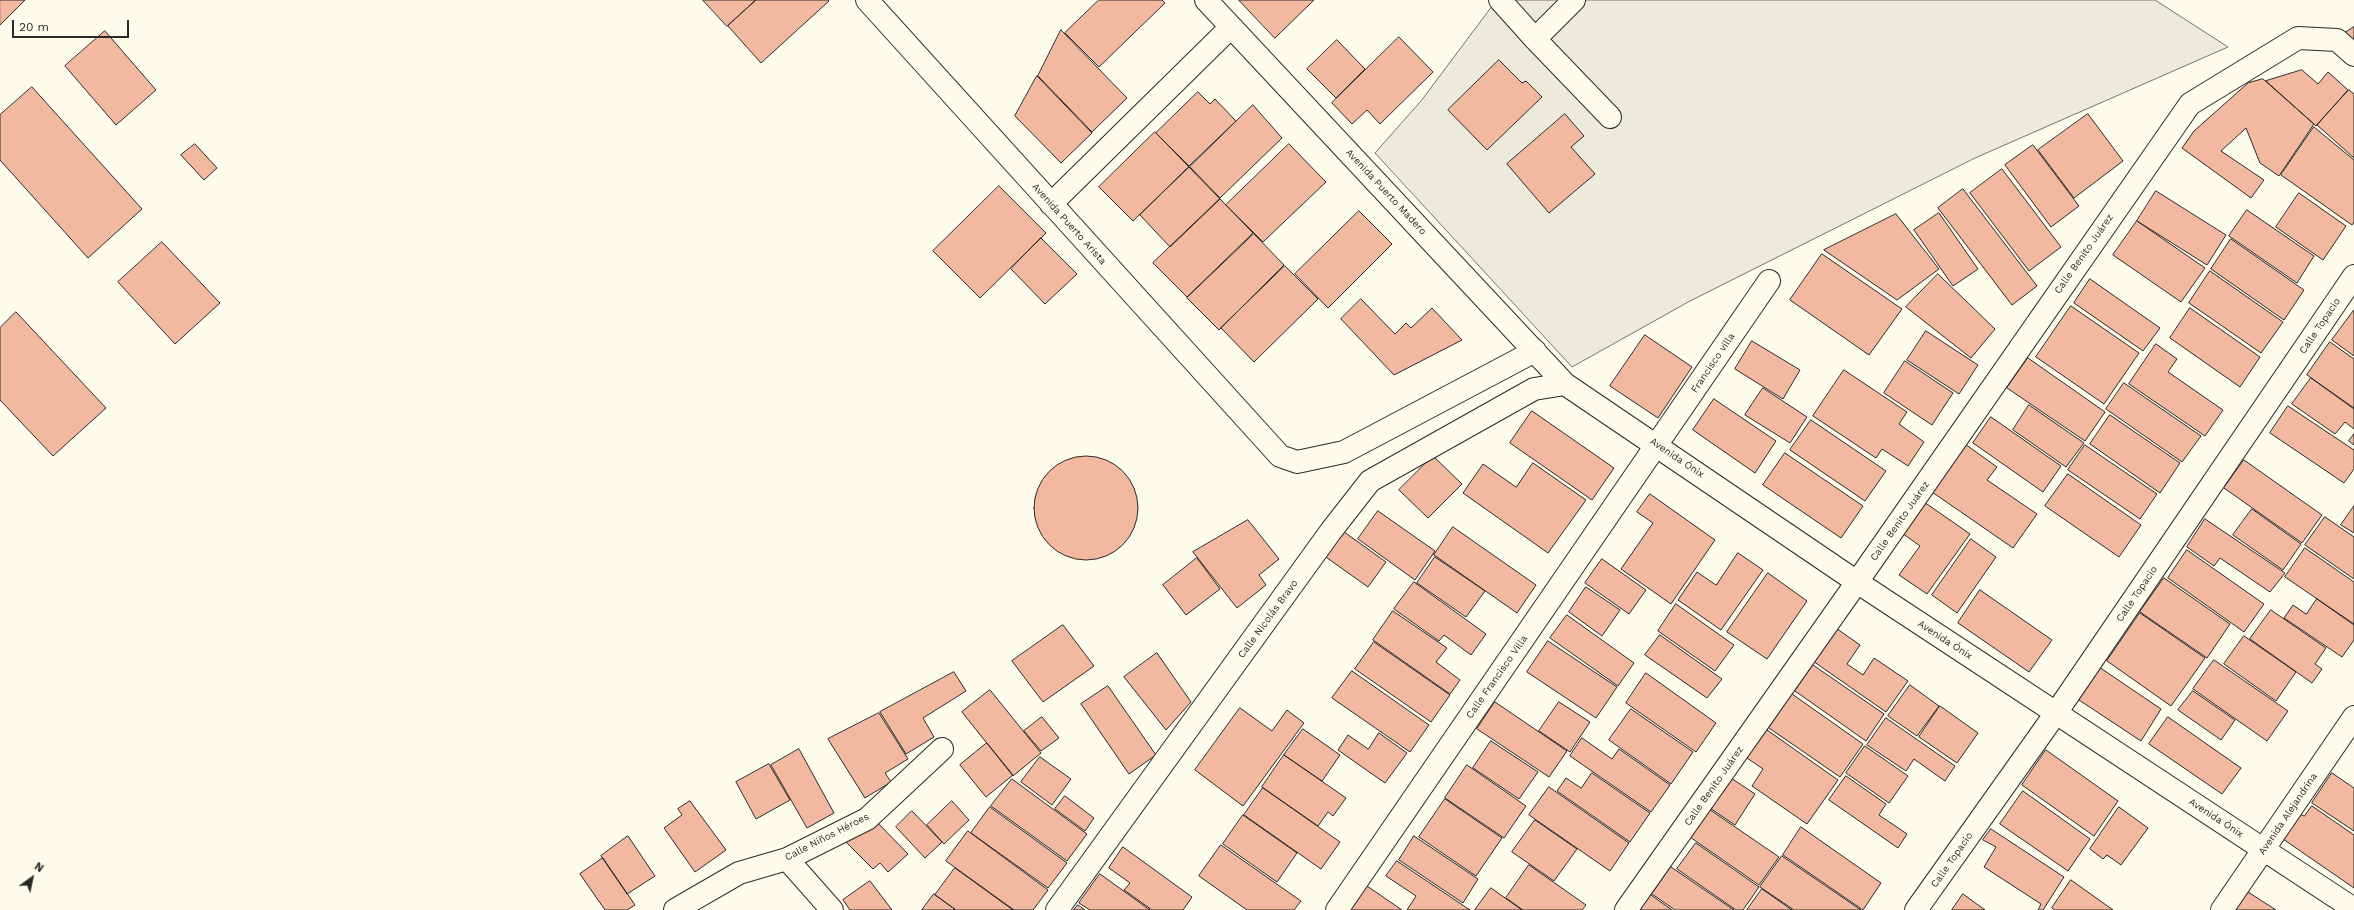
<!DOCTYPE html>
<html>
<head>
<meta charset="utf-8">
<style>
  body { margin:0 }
  #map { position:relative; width:2354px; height:910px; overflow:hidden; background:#fdfbea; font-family:"Work Sans",sans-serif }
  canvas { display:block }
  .north { position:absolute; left:12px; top:858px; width:40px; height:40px; -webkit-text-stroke:3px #fdfbea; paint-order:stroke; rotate:33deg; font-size:11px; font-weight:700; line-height:16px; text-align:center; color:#2b2b2b }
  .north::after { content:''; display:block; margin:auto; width:14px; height:18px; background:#2b2b2b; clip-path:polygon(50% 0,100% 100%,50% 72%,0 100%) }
  .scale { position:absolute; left:12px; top:20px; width:117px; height:18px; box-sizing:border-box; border:2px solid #2b2b2b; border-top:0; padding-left:5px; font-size:12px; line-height:14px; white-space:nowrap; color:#2b2b2b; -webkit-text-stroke:3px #fdfbea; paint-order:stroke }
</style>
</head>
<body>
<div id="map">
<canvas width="2354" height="910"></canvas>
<div class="north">N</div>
<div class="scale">20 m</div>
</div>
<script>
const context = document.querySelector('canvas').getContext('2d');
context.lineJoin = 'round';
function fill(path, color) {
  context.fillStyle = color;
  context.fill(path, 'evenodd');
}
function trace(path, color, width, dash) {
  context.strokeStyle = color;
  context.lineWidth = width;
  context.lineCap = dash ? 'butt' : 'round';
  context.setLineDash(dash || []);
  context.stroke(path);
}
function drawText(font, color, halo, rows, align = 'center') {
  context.font = font + ' "Work Sans",sans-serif';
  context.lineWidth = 3;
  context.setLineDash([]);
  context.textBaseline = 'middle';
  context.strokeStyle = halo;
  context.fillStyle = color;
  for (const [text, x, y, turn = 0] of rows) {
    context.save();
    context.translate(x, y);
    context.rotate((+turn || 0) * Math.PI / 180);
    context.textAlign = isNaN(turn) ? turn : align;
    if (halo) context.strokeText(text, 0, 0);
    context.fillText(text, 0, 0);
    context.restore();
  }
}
const green = new Path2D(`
  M1497,0H2155L2228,47L1975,158L1690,301L1572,367L1375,153L1421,101Z`);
fill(green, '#ecebdb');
trace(green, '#74746e', 1);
const building = new Path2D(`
  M0,0H25L0,25Z
  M703,0H756L727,26Z
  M756,0H828L829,1L761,63L728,26Z
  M1099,0H1162L1165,3L1099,67L1065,33Z
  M1239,0H1314L1275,38Z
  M2354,27V49L2340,36Z
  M1061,30L1127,98L1092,132L1038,76Z
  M105,31L156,90L116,125L65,66Z
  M1399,37L1433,72L1380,124L1367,110L1352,124L1332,103Z
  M1337,40L1365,69L1336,98L1307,69Z
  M1499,60L1522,83L1526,81L1542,97L1487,150L1448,110Z
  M2302,70L2318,84L2328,72L2348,90L2316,126L2266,81Z
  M1037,76L1092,133L1061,163L1015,116Z
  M2263,79L2314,124L2279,176L2260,163L2246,128L2221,151L2264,180L2251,198L2182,148L2194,131L2248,83Z
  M32,87L142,209L88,258L0,160V115Z
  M2349,90L2354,94V158L2317,125Z
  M1198,92L1210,104L1215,99L1236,121L1189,166L1156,133Z
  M1253,105L1282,138L1220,198L1190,167Z
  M1565,114L1584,136L1571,147L1595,174L1549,213L1507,164Z
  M2088,114L2123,161L2074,198L2038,150Z
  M2314,127L2354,160V222L2352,225L2281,175Z
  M1155,132L1189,167L1133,221L1099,187Z
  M195,144L217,168L204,180L181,155Z
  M1289,144L1326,182L1263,242L1226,205Z
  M2033,145L2079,206L2051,227L2005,165Z
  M1189,167L1220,199L1170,247L1140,215Z
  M2002,169L2061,247L2029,271L1970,193Z
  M999,186L1046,233L980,298L933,251Z
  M1963,189L2037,286L2012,305L1938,208Z
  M2156,191L2226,235L2207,265L2137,221Z
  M2299,193L2346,226L2323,260L2276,227Z
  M1220,199L1253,233L1187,297L1153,263Z
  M2247,210L2314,256L2297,283L2229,236Z
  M1359,211L1392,244L1328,308L1295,274Z
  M1939,213L1978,269L1953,286L1914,230Z
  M1896,214L1939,269L1897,300L1824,250Z
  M2137,221L2205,268L2181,302L2113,255Z
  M1254,234L1284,265L1219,330L1187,298Z
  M1041,238L1077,274L1045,304L1011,269Z
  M2231,239L2304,290L2284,320L2211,269Z
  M162,242L220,303L175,344L118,282Z
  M1822,254L1902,309L1869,355L1790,300Z
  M1285,266L1318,299L1254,362L1221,328Z
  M2210,271L2283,322L2261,353L2189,303Z
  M1938,274L1995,329L1971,358L1906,307Z
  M2090,279L2160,328L2143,351L2074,303Z
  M1361,299L1395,334L1406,323L1411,328L1432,308L1462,340L1394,375L1341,319Z
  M2071,306L2139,353L2104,404L2036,357Z
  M2190,308L2260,357L2240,387L2170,338Z
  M2354,310V356L2332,340Z
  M16,312L106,408L53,456L0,400V328Z
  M1926,331L1978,365L1959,394L1907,360Z
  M1645,335L1692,367L1658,418L1610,386Z
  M1752,341L1800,370L1783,399L1735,369Z
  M2330,342L2354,359V408L2307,375Z
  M2156,344L2177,359L2168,372L2223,410L2205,436L2129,384Z
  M2028,358L2105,412L2085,441L2007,388Z
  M1905,361L1953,393L1932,425L1884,393Z
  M1844,370L1907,412L1899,424L1924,442L1908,466L1882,449L1876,458L1813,416Z
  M2311,378L2354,409V429L2345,422L2335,434L2292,404Z
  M2124,383L2201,436L2182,462L2106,409Z
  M1763,388L1807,417L1790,443L1745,415Z
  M1714,399L1776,441L1755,473L1693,430Z
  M2029,405L2084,443L2066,467L2013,430Z
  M2288,406L2354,450V469L2344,483L2270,433Z
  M1532,411L1614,468L1592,500L1510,443Z
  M2110,415L2180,463L2160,493L2090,444Z
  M1991,417L2061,466L2043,492L1973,443Z
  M1811,420L1886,471L1865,501L1790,450Z
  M2354,434V445L2349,441Z
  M1965,444L1997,467L1987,480L2037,514L2013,548L1932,492Z
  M2085,445L2157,494L2140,519L2068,470Z
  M1785,453L1863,506L1841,538L1763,485Z
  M1034 508a52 52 0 1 1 104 0a52 52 0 1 1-104 0Z
  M1433,456L1462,484L1428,518L1399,490Z
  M2244,460L2322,515L2302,543L2224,488Z
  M1533,463L1586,500L1548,553L1463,493L1483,464L1516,487Z
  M2068,474L2141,525L2119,557L2045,506Z
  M1650,494L1715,540L1671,604L1621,569L1653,523L1637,512Z
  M1924,502L1970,534L1927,594L1899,575L1920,546L1902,533Z
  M2354,506V533L2341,525Z
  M2252,509L2301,544L2283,570L2233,535Z
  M1378,511L1435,551L1415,580L1358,539Z
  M2325,517L2354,537V579L2305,545Z
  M2205,519L2285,573L2270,592L2220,558L2214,566L2187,547Z
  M1248,520L1279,559L1259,575L1266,585L1237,608L1193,552Z
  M1453,527L1536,585L1517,613L1434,555Z
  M1340,529L1386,562L1368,587L1323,555Z
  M1971,539L1996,557L1957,613L1932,595Z
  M2305,548L2354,582V624L2285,577Z
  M2187,550L2264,604L2244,632L2168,578Z
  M1738,553L1763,570L1721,630L1678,600L1697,572L1716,585Z
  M1435,557L1485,591L1466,617L1417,583Z
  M1197,558L1220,589L1186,615L1163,585Z
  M1602,559L1646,590L1629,614L1585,583Z
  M1768,573L1807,601L1767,659L1727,632Z
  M2164,578L2230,624L2207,658L2140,612Z
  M1414,582L1486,634L1471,655L1444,635L1439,641L1394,609Z
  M1586,587L1620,610L1602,636L1569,612Z
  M1980,590L2052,640L2029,672L1958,623Z
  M2317,599L2354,625V640L2342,657L2284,618L2293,605L2306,614Z
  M1676,604L1734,645L1715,671L1658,631Z
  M2271,610L2326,648L2315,664L2322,669L2312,683L2250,639Z
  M1393,611L1447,648L1436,662L1460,680L1450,694L1373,640Z
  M2140,613L2205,658L2171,706L2107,661Z
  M1567,615L1634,663L1618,686L1550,638Z
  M1063,625L1094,666L1043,702L1012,661Z
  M1833,626L1860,645L1847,664L1863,675L1874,658L1908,681L1886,712L1810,659Z
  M1660,635L1722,679L1707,698L1645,655Z
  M2244,636L2296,672L2276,701L2224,664Z
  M1548,641L1617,687L1596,718L1527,672Z
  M1374,642L1450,695L1431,722L1355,669Z
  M1157,653L1191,702L1166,730L1124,677Z
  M2214,660L2288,711L2267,741L2193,689Z
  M1813,665L1884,714L1866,741L1795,691Z
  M2099,667L2161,709L2141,741L2079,700Z
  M1352,671L1429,725L1410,752L1332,698Z
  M954,672L966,691L923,718L934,737L906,754L880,712Z
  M1646,673L1716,723L1696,752L1626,703Z
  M1910,685L1939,706L1917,736L1888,716Z
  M1108,686L1156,755L1129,774L1081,704Z
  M990,690L1041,753L1013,776L962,712Z
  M2193,691L2235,720L2221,740L2178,710Z
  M1792,694L1863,744L1840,777L1769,728Z
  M1495,702L1567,751L1549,777L1477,729Z
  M1559,702L1590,722L1570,752L1539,731Z
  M1940,706L1978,733L1957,763L1919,737Z
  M1240,708L1272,731L1287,710L1304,723L1243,806L1195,770Z
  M1631,709L1693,752L1671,784L1609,740Z
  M879,713L908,759L885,773L891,782L865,798L828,739Z
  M1042,717L1059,738L1041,751L1024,731Z
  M2168,717L2241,768L2222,794L2149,744Z
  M1886,718L1955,766L1945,781L1914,759L1906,771L1867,745Z
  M1303,729L1340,755L1322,781L1284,755Z
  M1767,730L1838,780L1807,824L1752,786L1763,769L1747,758Z
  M1379,733L1407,753L1385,783L1338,750L1348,735L1368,749Z
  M1582,738L1612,759L1619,749L1670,785L1651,812L1570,756Z
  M1491,741L1538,772L1519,799L1473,768Z
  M987,743L1013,775L986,797L960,765Z
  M1865,746L1908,776L1889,803L1846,773Z
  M799,749L834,813L807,828L771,765Z
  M2046,750L2118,801L2094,836L2022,785Z
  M1284,755L1346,798L1333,816L1328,812L1318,826L1262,787Z
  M1040,757L1071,779L1052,805L1021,782Z
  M769,764L790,800L756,819L736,782Z
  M1467,765L1526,806L1504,838L1445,798Z
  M1592,773L1650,813L1630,842L1557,791L1566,778L1581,788Z
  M2332,773L2354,788V831L2312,803Z
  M1728,776L1755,794L1735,825L1707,806Z
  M1846,776L1886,804L1879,815L1907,834L1898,848L1829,800Z
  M1012,779L1087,834L1067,861L991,806Z
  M1549,787L1629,843L1610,871L1529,815Z
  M1263,788L1340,842L1321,869L1244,815Z
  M2023,791L2090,839L2068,871L2000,824Z
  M1065,796L1094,818L1085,831L1055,809Z
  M1445,799L1502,838L1476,876L1419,837Z
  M690,801L726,850L695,872L664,828L682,815L678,809Z
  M952,801L969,820L944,844L927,825Z
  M2312,806L2354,835V888L2283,839L2300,814L2304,816Z
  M990,807L1067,863L1048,888L971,833Z
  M1706,807L1779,857L1759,885L1687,835Z
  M2119,807L2148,828L2121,865L2107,855L2103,859L2090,849Z
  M912,811L942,842L925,858L896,827Z
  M1243,815L1297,853L1277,882L1223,844Z
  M871,816L908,854L888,872L880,863L873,869L845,841Z
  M1535,820L1577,849L1554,881L1512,852Z
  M1801,827L1881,883L1863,910L1783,855Z
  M1991,829L2064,877L2043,910H2038L2041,904L1984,867L1996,847L1983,840Z
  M968,831L1048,890L1033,910H1014L946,861Z
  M628,836L655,876L627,894L601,856Z
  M1414,836L1478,879L1463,903L1399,860Z
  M1696,843L1759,887L1743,910H1736L1677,869Z
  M1221,845L1301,901L1294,910H1247L1199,876Z
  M1123,847L1192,897L1183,910H1152L1124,890L1130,883L1109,868Z
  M1782,856L1861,910H1794L1760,887Z
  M603,858L635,905L627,910H605L580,874Z
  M1397,861L1470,910H1407L1416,896L1386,876Z
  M1529,865L1586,905L1582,910H1523L1506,898Z
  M1671,867L1734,910H1675L1652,894Z
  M955,868L1013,910H956L935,895Z
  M1100,874L1150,910H1090L1079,903Z
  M2071,880L2113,910H2055L2052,908Z
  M870,881L892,910H850L843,900Z
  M1367,886L1402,910H1351Z
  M1491,888L1522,910H1475Z
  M1762,889L1792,910H1747Z
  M2248,892L2276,910H2236Z
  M934,894L956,910H922Z
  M1963,894L1985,910H1952Z
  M1651,895L1672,910H1640Z
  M1078,905L1085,910H1074Z`);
fill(building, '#f2b8a0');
trace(building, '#2b2b2b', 1);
const minor = new Path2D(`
  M867,0L1280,456L1297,462L1344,452L1535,351
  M1206,0L1565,384
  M1500,0L1535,39L1610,117
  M1535,39L1574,0
  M1051,204L1231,27
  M787,859L832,910
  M675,910L739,873L787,859L867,819L942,749
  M1057,910L1331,531L1370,481L1534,389L1565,384L1857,582L2354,909
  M1337,910L1769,281
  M1626,910L1857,582L2190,104L2298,38L2337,40L2354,55
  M1916,910L2056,713L2354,276
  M2222,910L2354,717`);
trace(minor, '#2b2b2b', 24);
trace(minor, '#fdfbea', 22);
drawText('10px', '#2b2b2b', '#fdfbea', [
  ["Avenida Puerto Madero",1386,192,47],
  ["Avenida Puerto Arista",1069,224,48],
  ["Calle Benito Juárez",2084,254,-55],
  ["Calle Topacio",2320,326,-56],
  ["Francisco villa",1713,363,-56],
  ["Avenida Ónix",1677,458,34],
  ["Calle Benito Juárez",1900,521,-55],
  ["Calle Topacio",2137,594,-56],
  ["Calle Nicolás Bravo",1268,619,-54],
  ["Avenida Ónix",1945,640,33],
  ["Calle Francisco Villa",1497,677,-55],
  ["Calle Benito Juárez",1714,786,-55],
  ["Avenida Alejandrina",2288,814,-56],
  ["Avenida Ónix",2216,818,33],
  ["Calle Niños Héroes",827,837,-27],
  ["Calle Topacio",1952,860,-55]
]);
</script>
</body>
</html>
